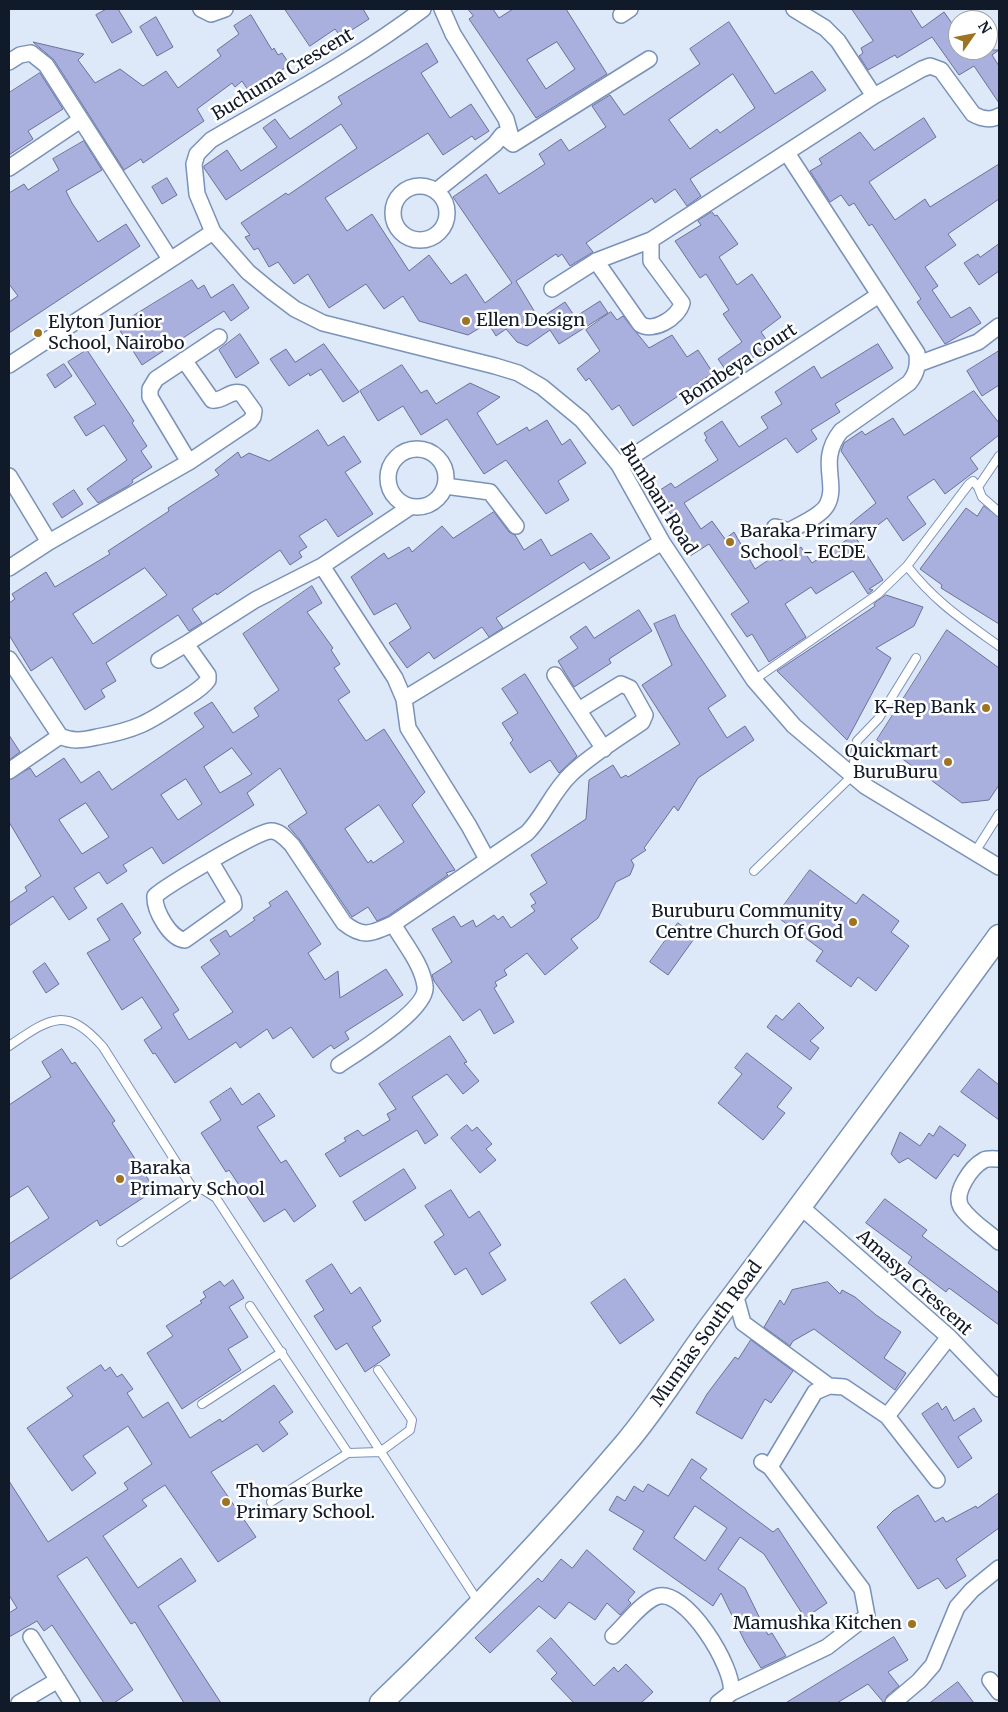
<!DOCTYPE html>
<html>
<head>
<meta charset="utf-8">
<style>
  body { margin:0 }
  #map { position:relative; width:1008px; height:1712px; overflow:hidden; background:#dde8f9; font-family:Merriweather,serif }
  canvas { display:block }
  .frame { position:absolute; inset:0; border:10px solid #111a29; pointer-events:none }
  .north { position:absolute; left:948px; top:10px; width:50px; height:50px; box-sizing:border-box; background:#fff; border:1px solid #a0a3a9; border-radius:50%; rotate:57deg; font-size:14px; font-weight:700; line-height:20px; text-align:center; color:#111a29 }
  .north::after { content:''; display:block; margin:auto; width:18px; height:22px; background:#9e7423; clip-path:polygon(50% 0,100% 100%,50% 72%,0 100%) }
</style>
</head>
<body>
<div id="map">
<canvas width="1008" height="1712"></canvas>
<div class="frame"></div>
<div class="north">N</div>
</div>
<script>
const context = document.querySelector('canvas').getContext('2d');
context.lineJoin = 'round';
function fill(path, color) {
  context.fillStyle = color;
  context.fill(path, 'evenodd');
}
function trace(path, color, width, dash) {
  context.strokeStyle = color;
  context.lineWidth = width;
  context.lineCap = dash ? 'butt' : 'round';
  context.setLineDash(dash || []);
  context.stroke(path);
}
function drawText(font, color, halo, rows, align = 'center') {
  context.font = font + ' Merriweather,serif';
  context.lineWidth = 5;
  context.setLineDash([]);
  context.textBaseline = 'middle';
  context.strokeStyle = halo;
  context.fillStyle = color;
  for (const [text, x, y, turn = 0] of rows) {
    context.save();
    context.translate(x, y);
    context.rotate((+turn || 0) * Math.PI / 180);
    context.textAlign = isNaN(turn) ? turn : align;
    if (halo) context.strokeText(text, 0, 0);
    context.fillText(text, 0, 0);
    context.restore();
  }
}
const building = new Path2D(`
  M107,9H118L132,32L112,43L96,15Z
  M285,9H363L369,19L341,37L335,29L310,46Z
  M468,9H493L499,18L513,9H566L607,74L536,118L469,19L473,16ZM557,42L575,69L546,89L527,60Z
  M852,9H910L922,28L944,12L958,32V50H999L992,55L999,66V103L974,66L959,75L932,37L897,58L895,55L868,70L859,56L863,53L861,48L873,41Z
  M251,15L272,50L274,48L278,55L282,53L290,65L248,90L242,81L235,87L232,83L197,109L204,121L143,163L141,159L124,170L54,60L33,42L84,54L78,60L95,83L120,69L143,86L166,71L178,88L221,56L217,50L239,34L234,26Z
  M156,17L173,47L157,56L140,27Z
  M729,22L775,94L812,71L826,90L690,179L701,196L687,206L675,189L655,203L652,198L586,243L593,252L570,266L562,254L558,257L556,254L516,281L539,319L565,302L575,317L600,301L608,313L559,344L550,330L527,346L517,342L506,329L496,336L488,323L468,335L419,321L403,296L384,309L366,284L329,308L308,274L294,284L278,262L269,267L258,248L254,250L245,237L250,235L241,223L286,193L288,195L357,148L341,124L226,200L204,168V166L227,150L241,171L277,147L263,128L275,119L290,139L342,104L338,97L427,43L438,62L421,73L450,118L471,104L489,131L475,140L472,136L443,155L428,133L325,198L347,231L372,214L409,271L429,255L451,284L466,274L485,303L512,283L453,197L486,174L499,194L545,164L539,154L561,139L569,151L606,127L592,106L610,95L624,115L700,64L690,49ZM733,74L755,108L720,133L717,129L690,149L669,120Z
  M40,73L63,109L28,131L33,139L9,155V93Z
  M924,118L936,137L869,182L895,220L925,199L930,207L999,164V199L948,234L956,245L925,267L938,286L932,290L951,318L970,307L981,323L945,344L917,302L921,299L872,224L869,226L854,203L849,206L841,195L830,202L810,171L822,164L819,159L860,132L874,150Z
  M84,141L102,170L66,191L72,203L98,242L126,224L140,246L9,333V302L18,296L9,284V193L24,184L28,190L59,170L53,159Z
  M167,178L177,195L162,204L152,187Z
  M712,212L715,216L717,215L738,244L719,257L737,285L752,274L781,317L761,332L770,345L729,375L718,359L742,342L723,314L729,310L706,274L700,278L675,241L701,225L698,221Z
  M999,244V271L979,285L964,263L978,254L980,257Z
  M192,280L198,289L204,285L211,298L233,284L249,308L231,321L224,311L142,365L117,326Z
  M611,312L617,320L623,316L649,348L672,335L687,357L698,350L713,373L633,426L619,405L612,410L589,378L586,381L577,369L600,351L586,330Z
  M240,334L259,363L236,378L219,350Z
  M324,344L359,392L343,402L321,369L310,376L309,373L289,386L270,359L286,349L295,362Z
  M878,344L893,368L835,404L840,412L811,430L817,439L797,453L786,438L684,503L701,529L712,521L725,539L734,532L755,569L776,555L780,561L801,547L812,563L854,535L883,580L869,589L873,590L868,594L853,571L816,594L811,587L785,604L806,637L769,662L752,634L747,637L731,614L749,602L709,544L690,556L682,543L687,540L657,492L671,483L675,488L718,460L705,440L707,438L704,433L722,421L739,447L768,428L761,417L782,404L775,392L814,366L821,378Z
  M87,350L134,421L132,423L147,446L141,451L152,467L132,480L133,482L128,486L98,503L87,489L127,460L104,425L86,436L74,417L96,404L68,362Z
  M999,351V385L982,396L967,371Z
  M64,364L72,376L55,388L47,375Z
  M402,365L421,393L427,390L436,404L470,383L500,397L477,413L497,445L527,427L529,431L547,420L562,445L570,439L586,463L558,481L569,500L546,514L506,460L484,474L447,419L421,435L403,406L378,421L360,391Z
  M974,391L999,423V435L970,458L978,469L945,494L934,479L907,497L926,524L903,541L887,518L861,538L850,524L876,503L841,451L844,443L862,431L865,435L893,418L904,435Z
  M318,430L328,446L344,436L361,462L345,472L373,514L338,537L326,519L299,536L307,547L299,552L302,557L290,565L280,550L217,595L216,593L192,609L202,623L189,631L178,615L106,663L116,681L101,690L105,697L85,710L52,657L31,671L9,635V603L15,599L12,594L46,572L55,587L110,554L108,551L169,511L168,508L219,475L215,470L238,452L241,458L249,453L269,461ZM145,568L167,595L93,644L73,614Z
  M74,490L83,504L62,518L53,504Z
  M984,506L999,517V624L941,588L942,585L920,569L966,508L977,516Z
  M494,512L509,532L515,535L524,550L541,539L551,556L591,533L610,558L590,570L584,562L496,618L503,628L489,637L482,627L434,659L429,652L407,668L389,643L411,628L396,603L374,615L351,577L384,553L388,559L409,547L412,552L442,526L453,538Z
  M312,586L322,603L307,612L333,648L331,650L340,664L334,668L350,692L338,700L366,741L384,729L425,792L412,805L455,870L446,873L448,875L388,916L377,921L368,907L352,917L300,840L288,826L307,813L280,768L247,793L254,805L163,864L152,847L123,865L127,871L107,884L99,872L74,888L87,908L69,920L53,896L9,926V903L27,891L25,887L41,876L9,822V780L30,768L36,777L64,758L81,783L99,771L112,790L204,727L194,713L212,702L233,733L259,716L254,708L279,690L243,634ZM232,748L252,774L220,793L204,767ZM186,779L202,804L178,820L161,795ZM86,803L109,837L82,854L59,820ZM379,805L404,842L373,863L371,860L368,863L345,829Z
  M886,595L923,607L914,626L876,648L891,658L847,740L777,671L875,606L874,604Z
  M639,610L652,631L609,659L611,663L574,687L558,661L578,648L570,637L586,626L594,638Z
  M675,615L680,627L726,696L708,708L727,738L745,726L754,740L698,778L678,811L674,806L644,848L646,850L631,860L634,865L630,875L616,882L598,918L571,939L578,948L545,975L527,953L504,970L507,975L495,982L497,986L494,988L514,1022L494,1034L480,1009L463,1021L434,981L432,975L452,962L432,929L454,916L461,927L473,920L476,927L494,915L498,920L503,916L511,928L535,911L531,906L536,903L530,894L547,883L531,855L586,819L589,780L613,765L621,778L626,775L628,777L680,744L642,685L672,665L654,624Z
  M947,630L999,668V785L989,800L962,803L877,740Z
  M525,674L577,756L559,773L550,760L530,773L510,743L513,740L502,723L518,713L502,689Z
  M9,735L20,752L9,760Z
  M810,870L856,904L863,894L899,921L891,932L909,946L876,991L858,977L851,987L816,961L823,951L776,916Z
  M287,891L321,944L308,953L325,980L338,971L340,998L386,969L403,995L345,1032L349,1039L334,1049L331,1045L313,1058L291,1027L273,1039L267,1029L240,1048L236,1042L175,1083L155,1053L153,1054L144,1040L162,1028L142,997L122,1010L87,953L110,940L97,919L122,903L141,933L133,939L179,1010L173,1014L189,1040L233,1012L201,967L220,954L210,940L226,930L230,937L255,920L253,918L271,906L269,903Z
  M678,923L696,936L668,975L650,962Z
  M45,963L59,984L46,993L33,972Z
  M799,1003L824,1028L810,1041L819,1048L810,1060L767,1027L776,1015L782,1020Z
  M450,1036L467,1062L464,1063L479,1081L463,1094L447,1074L412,1097L438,1135L425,1144L417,1130L340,1177L325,1154L346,1141L344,1138L358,1130L363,1136L390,1120L387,1114L396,1109L379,1084Z
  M62,1049L72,1064L75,1062L115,1121L112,1123L155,1190L100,1226L97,1220L9,1280V1244L49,1218L28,1186L9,1198V1105L51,1077L42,1062Z
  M747,1053L792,1088L777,1107L785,1113L763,1140L718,1103L742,1074L735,1068Z
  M979,1069L999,1085V1120L961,1092Z
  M231,1088L242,1105L259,1093L275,1116L257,1127L281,1163L286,1160L316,1206L294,1222L285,1209L264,1222L229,1170L226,1172L201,1133L221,1120L210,1102Z
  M467,1125L472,1131L477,1127L492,1144L486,1149L496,1160L480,1173L451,1138Z
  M940,1126L966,1145L958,1157L954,1154L936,1179L908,1158L899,1163L891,1154L900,1132L920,1146L929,1133L933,1136Z
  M404,1169L416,1188L365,1221L353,1202Z
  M451,1190L469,1218L479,1211L501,1245L489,1253L506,1280L482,1295L466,1268L455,1275L434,1242L444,1235L425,1206Z
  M885,1199L927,1230L922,1236L999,1293V1325L949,1288L946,1292L908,1263L912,1257L866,1223Z
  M332,1264L351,1294L360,1287L381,1321L372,1327L390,1355L365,1372L347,1343L336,1350L314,1316L324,1310L306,1281Z
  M625,1279L654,1320L620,1344L591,1303Z
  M233,1280L244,1298L229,1307L248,1337L228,1349L241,1370L182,1409L147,1353L173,1336L166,1326L202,1303L200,1301L206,1297L203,1292L220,1281L224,1286Z
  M828,1282L840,1294L842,1290L855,1297L876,1315L901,1332L884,1358L906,1373L895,1390L814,1329L793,1341L790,1346L764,1327L780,1300L784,1305L792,1290Z
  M751,1340L793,1371L771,1403L765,1399L742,1439L696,1413L707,1394L735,1357L738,1359Z
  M101,1365L105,1371L110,1367L117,1377L122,1374L133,1389L127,1393L143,1418L168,1402L190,1438L220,1419L222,1422L274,1385L293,1412L279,1422L288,1434L263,1452L257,1444L211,1472L256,1537L218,1562L165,1485L142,1500L147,1506L103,1536L138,1588L181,1558L196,1581L158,1606L221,1703H184L135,1622L131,1624L87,1557L57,1576L133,1690L114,1703H104L52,1625L44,1631L37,1621L9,1637V1613L17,1608L9,1595V1481L48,1542L128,1489L124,1483L152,1464L128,1426L83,1456L96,1473L72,1491L27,1428L73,1396L67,1388Z
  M938,1403L942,1410L946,1406L954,1421L974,1408L982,1421L958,1437L972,1458L958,1468L922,1414Z
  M692,1459L707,1469L700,1478L773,1532L778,1528L827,1603L805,1618L764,1554L740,1537L718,1569L745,1588L768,1635L772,1633L786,1656L761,1668L745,1642L721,1593L713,1606L633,1549L644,1531L609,1510L617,1496L625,1501L634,1486L643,1492L648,1484L668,1496ZM695,1506L727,1528L705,1561L674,1538Z
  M999,1493V1528L956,1559L966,1576L946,1589L938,1578L918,1589L877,1527L893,1511L918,1495L935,1522L943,1517L946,1522L976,1506L977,1508Z
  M587,1550L635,1592L628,1600L631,1603L620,1615L607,1603L595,1620L569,1602L555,1619L539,1606L490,1653L475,1638L538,1578L542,1582L561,1559L572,1568Z
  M894,1637L908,1660L888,1672L899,1686L887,1696L884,1703L868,1684L837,1703H786Z
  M551,1638L594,1686L614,1667L618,1672L626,1664L653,1692L641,1703H574L551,1679L557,1673L537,1651Z
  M958,1682L974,1703H930Z`);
fill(building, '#aab0dd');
trace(building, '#6c709a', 1);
const lane = new Path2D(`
  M999,456L978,487L982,497L999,512
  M907,566C935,602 963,620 999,646
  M754,680L878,594L907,566L969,484L973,481L978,487
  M975,852L999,814
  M754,871L852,776L857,741L879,718L916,658
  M9,1046C50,1018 66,1005 103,1047L195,1192
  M121,1242L195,1192L202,1189L216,1198L479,1603
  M250,1306L348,1453
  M202,1404L282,1352
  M271,1502L348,1453L380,1452L410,1430L412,1420L378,1370`);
const street = new Path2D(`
  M201,9L211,14L225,9
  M423,9C357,59 283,98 211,140L197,154L194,164L197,194L213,232L248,272L271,291L295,309L323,323L495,366L518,373L542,387L582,420L619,465L662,542L754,680L794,726L865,786L999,867
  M794,9L825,28L838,41L874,96
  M621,15L630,9
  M9,62L20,55L31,53L46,65L170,259
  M513,144L649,59
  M9,168L79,121
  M393 213a27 27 0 1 1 54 0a27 27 0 1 1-54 0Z
  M436,191L495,144L502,135L513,144L506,119L453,34L442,9
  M596,261L640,324C653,333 678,318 682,303L651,261V240
  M552,289L596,261L651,240L874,96L922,69L930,66L941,70L973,114C982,119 990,121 999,116
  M184,360L212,400C223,402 229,390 241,393L254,411L253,417L250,421L189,462
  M918,364L978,342L999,326
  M9,365L213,232
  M388 478a29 29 0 1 1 58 0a29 29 0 1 1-58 0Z
  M619,465L879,295
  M9,476L49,542L9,568
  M445,486L490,492L516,526
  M775,527L789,531C800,524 820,517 827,505C839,483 817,461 841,431L909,383C917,373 918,366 917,353L787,153
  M49,542L189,462L150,397V389L156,379L219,337
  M322,566L410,507
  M186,644L255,600L322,566L395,678L404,699L662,542
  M9,659L60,736C72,742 84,740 97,737C136,730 148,723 181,701C190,695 202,689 208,680V675L186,644L159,660
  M555,675L604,749
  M404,699L408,728L469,826L487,859
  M9,771L60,736
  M211,862L233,899L234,905L185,940C170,939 154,910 155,896C167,885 257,832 270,831C279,830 286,839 292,845L344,923C364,939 372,933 393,924L527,833C544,816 552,792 571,774C592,754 619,738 642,722L645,715L630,688L621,684L579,710
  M339,1065C358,1052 429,1009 425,986C422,964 404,943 393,924
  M999,1159C995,1159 988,1158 984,1160C971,1167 953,1193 961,1207C970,1221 987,1231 999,1242
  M801,1207L949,1337L999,1389
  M735,1294L743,1323L829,1386
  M887,1416L949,1337
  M762,1462L770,1467L815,1392L829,1386L844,1387L887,1416L937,1480
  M613,1636C626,1624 640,1604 656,1597C684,1585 736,1669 731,1693L718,1703
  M31,1637L72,1703
  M990,1680L999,1692
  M731,1693L827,1647L867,1616L862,1589L770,1467
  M19,1703L58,1680
  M893,1703L919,1681L933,1665L957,1607L972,1590L999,1568`);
const secondary = new Path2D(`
  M381,1703C466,1621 549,1534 626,1443C659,1404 685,1360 716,1319C811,1192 906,1064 999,936`);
trace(lane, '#7992b9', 10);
trace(street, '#7992b9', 18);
trace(secondary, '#7992b9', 25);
trace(lane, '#fff', 8);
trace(street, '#fff', 15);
trace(secondary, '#fff', 22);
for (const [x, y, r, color] of [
  [466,321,5,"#9e7423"],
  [38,333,5,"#9e7423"],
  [730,542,5,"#9e7423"],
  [986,708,5,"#9e7423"],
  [948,762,5,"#9e7423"],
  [853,922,5,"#9e7423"],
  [120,1179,5,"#9e7423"],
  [226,1502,5,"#9e7423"],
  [912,1624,5,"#9e7423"]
]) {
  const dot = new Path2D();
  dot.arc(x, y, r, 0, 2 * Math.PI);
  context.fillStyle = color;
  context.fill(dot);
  trace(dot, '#fff', 2);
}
drawText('18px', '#111a29', '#fff', [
  ["Buchuma Crescent",283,75,-31],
  ["Bombeya Court",739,365,-33],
  ["Bumbani Road",658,499,58],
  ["Amasya Crescent",914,1283,42],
  ["Mumias South Road",707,1334,-54]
]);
drawText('18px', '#111a29', '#fff', [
  ["Ellen Design",476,321],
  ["Elyton Junior",48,323],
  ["School, Nairobo",48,344],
  ["Baraka Primary",740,532],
  ["School - ECDE",740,553],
  ["K-Rep Bank",976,708,"right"],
  ["Quickmart",938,752,"right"],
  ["BuruBuru",938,773,"right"],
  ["Buruburu Community",843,912,"right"],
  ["Centre Church Of God",843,933,"right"],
  ["Baraka",130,1169],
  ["Primary School",130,1190],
  ["Thomas Burke",236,1492],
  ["Primary School.",236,1513],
  ["Mamushka Kitchen",902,1624,"right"]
], 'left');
</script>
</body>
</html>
